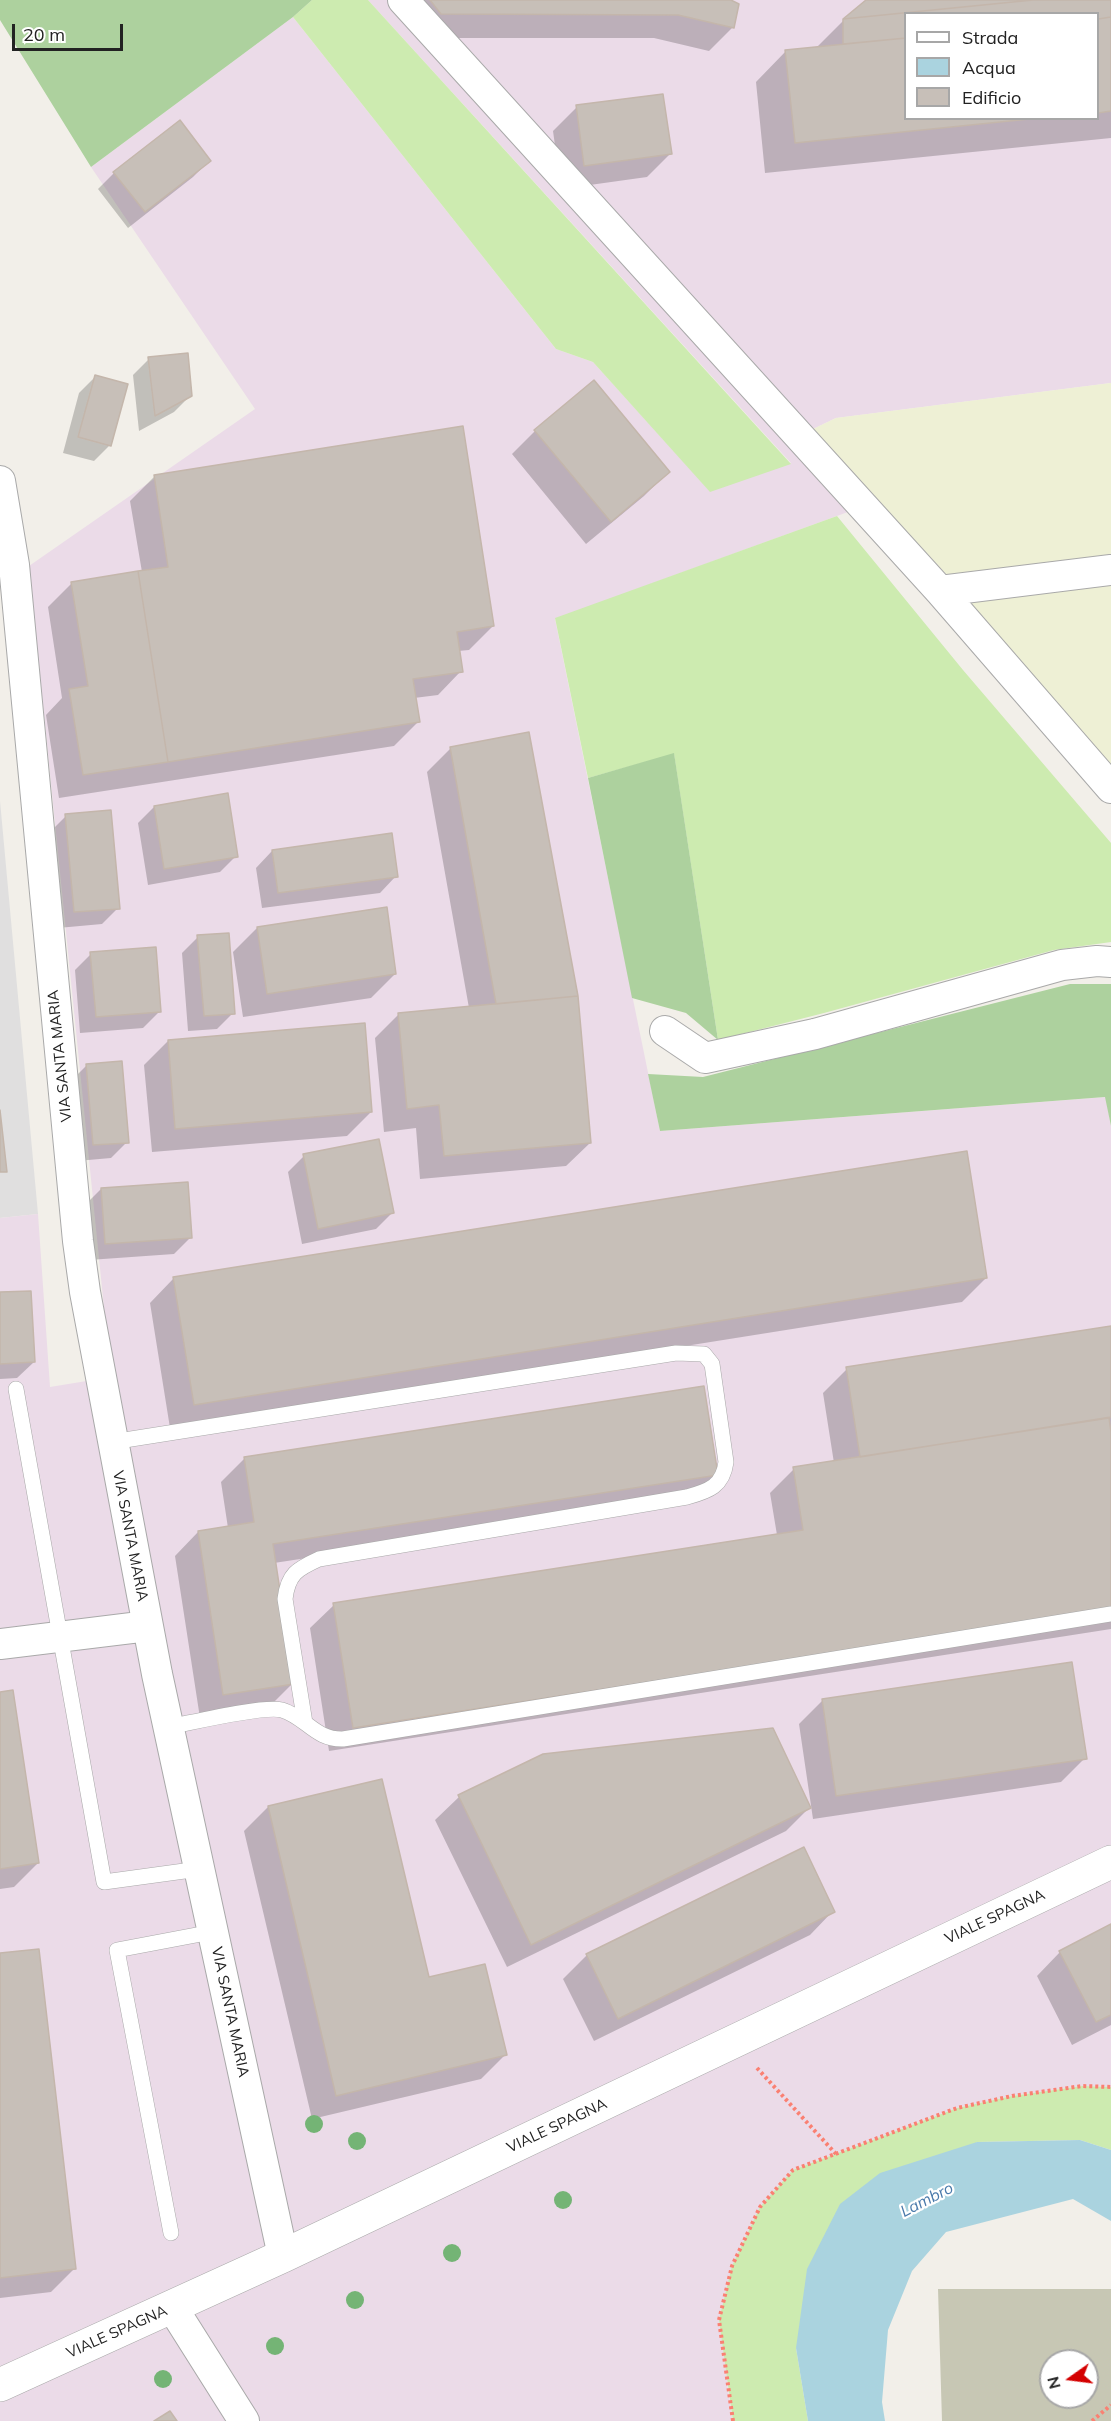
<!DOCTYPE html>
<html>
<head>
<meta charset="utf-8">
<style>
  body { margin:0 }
  #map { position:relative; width:1111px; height:2421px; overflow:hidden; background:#f2efe9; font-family:Mulish,sans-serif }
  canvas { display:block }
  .legend { position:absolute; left:904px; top:12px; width:195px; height:108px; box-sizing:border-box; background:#fff; border:2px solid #a7a7a7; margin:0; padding:8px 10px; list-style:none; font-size:18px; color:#222 }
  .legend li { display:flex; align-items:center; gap:12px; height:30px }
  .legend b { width:30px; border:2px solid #a7a7a7 }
  .north { position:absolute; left:1039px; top:2349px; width:60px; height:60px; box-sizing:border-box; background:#fff; border:2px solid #a7a7a7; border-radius:50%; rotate:256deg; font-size:16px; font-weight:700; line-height:24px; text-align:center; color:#222 }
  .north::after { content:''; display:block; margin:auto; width:21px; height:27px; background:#d40000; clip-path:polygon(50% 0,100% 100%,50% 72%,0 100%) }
  .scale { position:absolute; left:12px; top:24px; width:111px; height:27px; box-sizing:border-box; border:3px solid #222; border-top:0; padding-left:8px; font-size:18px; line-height:21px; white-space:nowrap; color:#222; -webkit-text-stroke:4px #fff; paint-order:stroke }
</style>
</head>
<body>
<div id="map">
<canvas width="1111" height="2421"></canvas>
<ul class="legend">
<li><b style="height:8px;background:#fff"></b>Strada</li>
<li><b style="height:16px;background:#aad3df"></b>Acqua</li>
<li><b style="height:16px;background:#c7bfb8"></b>Edificio</li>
</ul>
<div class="north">N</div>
<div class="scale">20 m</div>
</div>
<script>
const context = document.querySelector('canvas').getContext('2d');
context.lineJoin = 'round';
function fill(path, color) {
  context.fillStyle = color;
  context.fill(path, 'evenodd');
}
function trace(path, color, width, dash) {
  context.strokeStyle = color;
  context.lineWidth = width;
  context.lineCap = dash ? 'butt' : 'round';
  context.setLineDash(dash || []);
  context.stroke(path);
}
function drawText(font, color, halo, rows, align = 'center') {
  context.font = font + ' Mulish,sans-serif';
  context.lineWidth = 4.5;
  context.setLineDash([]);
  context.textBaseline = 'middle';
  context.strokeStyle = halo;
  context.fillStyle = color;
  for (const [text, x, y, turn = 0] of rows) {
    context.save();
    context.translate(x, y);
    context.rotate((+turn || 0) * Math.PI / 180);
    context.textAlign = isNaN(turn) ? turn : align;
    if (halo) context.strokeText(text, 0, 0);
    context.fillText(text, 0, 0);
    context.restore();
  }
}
fill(new Path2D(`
  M0,801L38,1214L0,1218Z`), '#e0dfdf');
fill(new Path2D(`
  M368,0H1111V383L836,418L811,430L878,501L555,619L660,1131L1106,1097L1111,1126V2087L1082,2086L1012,2096L957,2108L793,2170L727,2383L733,2421H0V1218L38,1214L50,1387L111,1377L29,566L255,409L91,167L293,17L556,349L593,362L710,491L791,463ZM906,14H1098V118H906Z`), '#ebdbe8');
fill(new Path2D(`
  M938,2289H1111V2421H942ZM1051,2361H1087V2397H1051Z`), '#c7c7b4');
fill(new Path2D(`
  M1111,383V556L949,577L811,430L836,418Z
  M1111,581V767L962,598Z`), '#eef0d5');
fill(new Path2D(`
  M312,0H368L791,464L710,492L593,362L556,349L293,17Z
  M837,516L963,670L1111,843V942L1054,950L824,1013L718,1040L674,754L588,778L555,618Z
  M1082,2086L1111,2087V2150L1080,2140L977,2142L796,2348L808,2421H733L719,2320L732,2266L760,2207L793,2170L957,2108L1012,2096Z`), '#cdebb0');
fill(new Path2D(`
  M0,0H312L293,17L91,167L0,20Z
  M674,753L718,1040L686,1013L632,998L588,778Z
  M1070,984H1111V1126L1105,1097L660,1131L648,1074L703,1077Z`), '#add19e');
fill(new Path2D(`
  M1080,2140L1111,2150V2221L1073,2199L946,2232L912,2271L888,2330L882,2402L885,2421H808L796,2348L807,2269L840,2204L880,2173L977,2142Z`), '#aad3df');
fill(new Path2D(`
  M406,0H728L733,27L709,51L654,38H417Z
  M869,0H1111V138L765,173L756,82L786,51L816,48L844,20ZM906,14H1098V118H906Z
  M577,107L670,154L647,177L561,189L553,131Z
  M209,161L193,177L128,228L98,189L114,173Z
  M149,359L191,395L174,412L139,431L133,375Z
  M95,377L110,445L94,461L63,453L79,393Z
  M462,428L493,626L469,650L458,651L461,671L438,695L414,698L418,722L394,746L59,798L46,715L62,698L48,607L72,583L142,572L130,501L154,477Z
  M535,431L668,472L644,496L586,544L512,454Z
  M451,748L590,1143L566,1166L420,1179L416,1128L384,1132L375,1038L399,1014L469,1008L427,772Z
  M154,807L236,856L220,872L148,885L138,823Z
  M66,816L118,908L102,924L58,928L50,832Z
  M272,851L396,876L380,893L262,908L256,868Z
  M257,928L395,974L371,998L243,1017L233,952Z
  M198,937L233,1013L217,1029L188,1031L182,953Z
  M91,954L160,1011L143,1028L80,1033L75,970Z
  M168,1041L371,1112L347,1136L152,1152L144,1065Z
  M87,1065L127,1142L111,1158L77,1161L71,1081Z
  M304,1156L392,1213L376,1229L302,1244L288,1172Z
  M101,1189L190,1238L174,1254L89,1260L85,1205Z
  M986,1278L962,1302L170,1428L150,1303L173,1279Z
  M0,1294L34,1362L17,1378L0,1379Z
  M1111,1328V1629L329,1751L310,1628L334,1605L777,1535L770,1493L794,1469L834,1463L823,1393L847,1369Z
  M245,1458L716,1475L693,1499L274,1563L293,1683L269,1707L200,1718L175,1556L198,1532L228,1528L221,1482Z
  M0,1694L38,1863L14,1887L0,1889Z
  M822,1701L1085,1758L1061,1782L813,1819L799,1724Z
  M543,1755L809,1808L786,1831L507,1967L435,1820L459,1797Z
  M381,1781L428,1979L505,2055L481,2079L312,2119L244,1831L268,1807Z
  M833,1911L810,1935L594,2041L563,1979L587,1955Z
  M1111,1926V2025L1072,2045L1037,1976L1060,1952Z
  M0,1954L74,2269L51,2292L0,2298Z`), '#0003');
const building = new Path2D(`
  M430,0H731L739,4L734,28L678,15L441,14Z
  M866,0H1033L843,19Z
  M1033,0H1111V17L1098,19V14H906V38L843,44V19Z
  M1111,17V111L1098,113V19Z
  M906,38V118H1039L795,143L785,50Z
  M663,94L672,154L584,166L576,105Z
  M180,120L211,161L145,212L113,172Z
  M188,353L192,396L155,416L148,357Z
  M95,375L128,384L111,446L78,437Z
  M594,380L670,472L611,522L534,430Z
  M463,426L494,626L457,632L463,672L413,679L420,722L168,762L138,571L168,567L154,475Z
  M138,571L168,762L83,775L69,689L88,686L71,582Z
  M529,732L578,996L496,1004L450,747Z
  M228,793L238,857L164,869L154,806Z
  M111,810L120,909L74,912L65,814Z
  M392,833L398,877L278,893L272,850Z
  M387,907L396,974L267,994L257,927Z
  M229,933L235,1014L204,1016L197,935Z
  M156,947L161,1012L96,1017L90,952Z
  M578,996L591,1143L444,1156L439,1105L407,1109L398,1013Z
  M365,1023L372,1112L175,1129L168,1040Z
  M122,1061L129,1143L93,1145L86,1064Z
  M0,1110L7,1172H0Z
  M379,1139L394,1213L318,1229L303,1154Z
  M967,1151L987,1278L194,1405L173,1277Z
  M188,1182L192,1238L105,1244L101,1188Z
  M31,1291L35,1362L0,1364V1292Z
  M1111,1326V1417L860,1457L846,1367Z
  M704,1386L718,1475L273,1544L294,1684L223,1695L198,1531L254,1522L244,1457Z
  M1109,1418L1111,1432V1610L353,1728L333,1603L803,1530L793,1467Z
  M1072,1662L1087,1759L836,1796L822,1699Z
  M13,1690L39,1863L0,1869V1692Z
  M773,1728L811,1808L531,1945L458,1795L543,1754Z
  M382,1779L429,1977L485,1964L507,2055L336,2096L268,1806Z
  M804,1847L835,1912L618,2019L586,1954Z
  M1111,1924V2015L1096,2022L1059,1951Z
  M39,1949L76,2269L0,2278V1953Z
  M170,2411L177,2421H154Z`);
fill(building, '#c7bfb8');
trace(building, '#c4b6ab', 1.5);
const service = new Path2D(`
  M16,1389L104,1882L199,1869
  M112,1442L676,1353L704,1354L712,1364L726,1462C723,1486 709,1491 687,1497L319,1559C297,1569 288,1574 285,1599L305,1723
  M168,1727C190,1723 264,1705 282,1710C306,1717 315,1740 343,1739L1111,1614
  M171,2233L117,1950L212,1932`);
const minor = new Path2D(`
  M403,0L940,591L1111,788
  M0,481L14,565L78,1241L85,1292L157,1674L283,2256
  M940,591L1111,570
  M665,1031L705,1058L815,1034L1062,965L1097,961L1111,962
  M0,1644L148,1626
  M172,2307L244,2421`);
const tertiary = new Path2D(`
  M0,2385L283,2256L1111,1862`);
trace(service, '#a9a9a9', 16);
trace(minor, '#a9a9a9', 32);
trace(tertiary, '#a9a9a9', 34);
trace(new Path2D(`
  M757,2068L836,2154
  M733,2421L719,2320L732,2266L760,2207L793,2170L957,2108L1012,2096L1082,2086L1111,2087
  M1092,2421L1111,2405`), '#fa8072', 4, [3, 3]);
trace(service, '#fff', 15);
trace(minor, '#fff', 30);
trace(tertiary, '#fff', 33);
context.fillStyle = '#74b475';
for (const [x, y] of [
  [314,2124],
  [357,2141],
  [563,2200],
  [452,2253],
  [355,2300],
  [275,2346],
  [163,2379]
]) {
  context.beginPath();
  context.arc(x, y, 9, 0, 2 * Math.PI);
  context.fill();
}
drawText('15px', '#222', '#fff', [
  ["VIA SANTA MARIA",60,1056,-96],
  ["VIA SANTA MARIA",130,1536,79],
  ["VIALE SPAGNA",995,1917,-25],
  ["VIA SANTA MARIA",230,2012,78],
  ["VIALE SPAGNA",557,2126,-25],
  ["VIALE SPAGNA",117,2332,-24]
]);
drawText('italic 16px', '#4a7aab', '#fff', [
  ["Lambro",927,2200,-27]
]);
</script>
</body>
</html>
